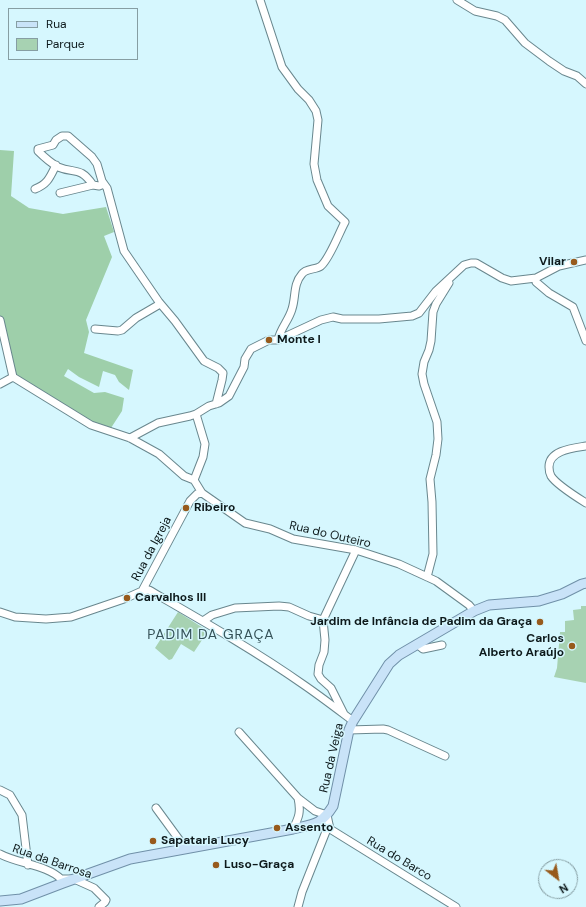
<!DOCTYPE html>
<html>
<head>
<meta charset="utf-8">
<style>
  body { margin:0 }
  #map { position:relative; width:586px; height:907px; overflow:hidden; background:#d6f7fe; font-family:"DM Sans",sans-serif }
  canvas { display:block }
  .legend { position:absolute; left:8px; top:8px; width:130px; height:52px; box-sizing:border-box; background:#d6f7fe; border:1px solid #869ea3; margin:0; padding:5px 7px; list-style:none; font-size:12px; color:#0d191b }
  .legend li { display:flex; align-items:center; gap:8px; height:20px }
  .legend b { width:20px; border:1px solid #869ea3 }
  .north { position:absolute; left:538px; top:859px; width:40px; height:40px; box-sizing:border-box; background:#d6f7fe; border:1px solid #869ea3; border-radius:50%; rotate:149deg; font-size:11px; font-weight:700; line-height:16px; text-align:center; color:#0d191b }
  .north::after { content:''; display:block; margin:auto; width:14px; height:18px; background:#975a1c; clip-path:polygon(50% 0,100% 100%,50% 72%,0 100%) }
</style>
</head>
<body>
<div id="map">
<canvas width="586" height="907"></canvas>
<ul class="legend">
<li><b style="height:5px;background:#c9e3f8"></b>Rua</li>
<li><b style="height:11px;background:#a7d2b2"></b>Parque</li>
</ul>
<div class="north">N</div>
</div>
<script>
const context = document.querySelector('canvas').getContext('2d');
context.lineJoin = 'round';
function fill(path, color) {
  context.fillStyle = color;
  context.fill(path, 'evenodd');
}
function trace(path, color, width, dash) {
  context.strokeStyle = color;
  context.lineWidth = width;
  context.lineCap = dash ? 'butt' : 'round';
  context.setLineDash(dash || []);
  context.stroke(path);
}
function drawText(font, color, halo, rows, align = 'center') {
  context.font = font + ' "DM Sans",sans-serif';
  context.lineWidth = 3;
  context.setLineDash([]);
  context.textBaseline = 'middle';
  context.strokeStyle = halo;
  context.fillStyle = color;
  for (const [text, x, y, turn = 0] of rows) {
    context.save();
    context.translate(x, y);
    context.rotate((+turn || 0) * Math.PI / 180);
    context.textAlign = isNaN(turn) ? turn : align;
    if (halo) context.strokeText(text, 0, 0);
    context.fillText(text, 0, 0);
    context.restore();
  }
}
fill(new Path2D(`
  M581,606H586V683L554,677L557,668L560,632H565V621L574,620L573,610L581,609Z
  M178,612L208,631L194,652L181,644L172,659L169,660L155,648Z`), '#a7d2b2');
fill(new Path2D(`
  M0,150L14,151L11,196L29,208L63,214L106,207L114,232L104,236L112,257L86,320L89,332L84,353L133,370L129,390L119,382L115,375L103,371L99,387L79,377L68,369L64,376L94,393L105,392L124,398L122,411L111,428L95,423L74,412L16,376L0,334Z`), '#9ecfaa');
const minor = new Path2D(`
  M260,0L282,67L298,89L309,100L316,111L318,120L314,164L317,180L328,206L345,222C339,233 330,258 321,266C316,270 306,268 302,274C293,284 296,297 292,309C289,320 280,329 278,340
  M457,0L475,11L497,16L505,20L525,43L549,61L564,71L577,76L586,84
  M93,185C80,166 75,174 58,167C51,163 44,157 38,151V149L53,145L56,140L62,136H68L92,157L97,164L102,181L107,188L124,251L159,302L175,321L204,361L218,368L223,373L222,380L216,404
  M35,189C48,184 50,177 56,165
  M60,193L93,185L99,186L104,184
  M536,278V282L549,293L573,307L586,341
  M0,320L13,377L91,425L130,438L159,454L184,476L194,480L202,493L245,523L270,529L293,539L356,550L399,564L436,581L469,605L474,611
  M95,329L118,331L122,330L136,318L160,304
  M0,384L13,377
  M130,438L158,423L190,416L196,414L209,406L219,403L229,396L244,367L245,359L251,349L269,340H278L321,320L333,317L342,319H379L412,316L419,313L436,291L464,265L471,263H476L502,278L511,281L536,278L559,266L586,260
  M586,446C574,448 549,450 549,467C549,470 550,474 551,476C556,484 578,498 586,503
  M194,480L203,457L205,444L196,414
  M427,577L433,554L432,502L430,479L436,455L438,439L437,422L424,384L422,374L424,362L429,350L431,341L433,312L436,304L449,283
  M142,591L190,501L197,494L202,493
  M0,612L15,617L46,619L71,617L124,599L142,591L149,590C201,620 254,650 304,685C320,696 337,709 353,721
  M323,620L356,550
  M203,621L212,615L235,608L279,606L289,607L309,616L323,620L325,640L324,652L319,665L318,674L321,679L331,688L344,714
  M417,644L423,649L442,645
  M349,730L383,729L388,730L445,756
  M239,732L298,798L315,811L327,815L330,829
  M0,790L10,795L22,815L28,865
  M156,808L186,849
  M317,824L327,829H330L456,907
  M293,829C299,817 301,812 298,798
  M0,854C19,864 47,865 61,879H74L94,888L106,900L105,902L99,907
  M298,907L302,892L327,829`);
const major = new Path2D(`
  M0,901L21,899L63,883L130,859L293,829C314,824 321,825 333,806L349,730L353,721L389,664L399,655L474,611L489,605L539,601L562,594L582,584L586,583`);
trace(minor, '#69878e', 9);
trace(major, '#7090a8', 11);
trace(minor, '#fff', 7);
trace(major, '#c9e3f8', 9);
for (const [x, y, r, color] of [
  [574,262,4,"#975a1c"],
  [269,340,4,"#975a1c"],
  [186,508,4,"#975a1c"],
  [127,598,4,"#975a1c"],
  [540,622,4,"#975a1c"],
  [572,646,4,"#975a1c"],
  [277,828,4,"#975a1c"],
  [153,841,4,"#975a1c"],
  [216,865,4,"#975a1c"]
]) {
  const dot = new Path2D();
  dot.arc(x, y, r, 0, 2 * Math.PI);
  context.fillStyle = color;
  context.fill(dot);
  trace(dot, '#d6f7fe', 1.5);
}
drawText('bold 12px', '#0d191b', '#d6f7fe', [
  ["Vilar",566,262,"right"],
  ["Monte I",277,340],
  ["Ribeiro",194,508],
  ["Carvalhos III",135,598],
  ["Jardim de Infância de Padim da Graça",532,622,"right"],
  ["Carlos",564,639,"right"],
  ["Alberto Araújo",564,653,"right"],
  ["Assento",285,828],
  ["Sapataria Lucy",161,841],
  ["Luso-Graça",224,865]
], 'left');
drawText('12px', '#0d191b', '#d6f7fe', [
  ["Rua do Outeiro",330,535,13],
  ["Rua da Igreja",152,549,-62],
  ["Rua da Veiga",332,758,-77],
  ["Rua do Barco",399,859,31],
  ["Rua da Barrosa",52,862,19]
]);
context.letterSpacing = '1px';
drawText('14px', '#355258', '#d6f7fe', [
  ["PADIM DA GRAÇA",211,635]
]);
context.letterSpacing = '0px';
</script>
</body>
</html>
